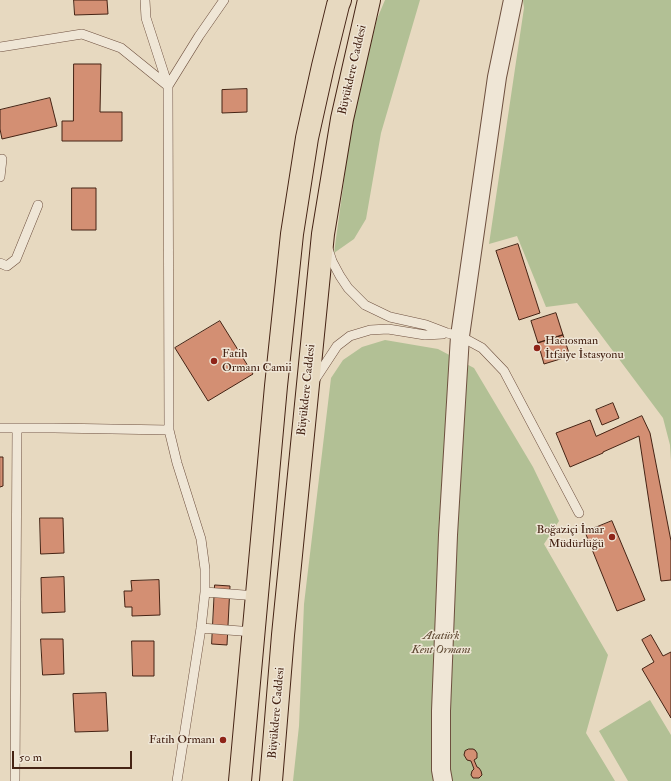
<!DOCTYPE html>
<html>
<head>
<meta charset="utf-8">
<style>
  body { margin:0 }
  #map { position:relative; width:671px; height:781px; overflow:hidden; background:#e7d9c0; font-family:"IM FELL Double Pica",serif }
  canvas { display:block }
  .scale { position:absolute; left:12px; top:751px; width:120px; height:18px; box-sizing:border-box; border:2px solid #452314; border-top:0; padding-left:5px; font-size:12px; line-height:14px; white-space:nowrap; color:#452314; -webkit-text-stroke:3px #efe6d6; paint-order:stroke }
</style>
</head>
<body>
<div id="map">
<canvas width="671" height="781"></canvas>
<div class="scale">50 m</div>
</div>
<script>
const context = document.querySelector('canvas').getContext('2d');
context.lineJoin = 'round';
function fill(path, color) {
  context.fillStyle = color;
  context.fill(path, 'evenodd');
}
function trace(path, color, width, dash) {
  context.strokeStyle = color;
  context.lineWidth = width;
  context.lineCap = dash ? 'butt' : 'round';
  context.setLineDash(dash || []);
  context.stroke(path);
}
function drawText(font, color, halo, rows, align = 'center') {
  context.font = font + ' "IM FELL Double Pica",serif';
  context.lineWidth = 3;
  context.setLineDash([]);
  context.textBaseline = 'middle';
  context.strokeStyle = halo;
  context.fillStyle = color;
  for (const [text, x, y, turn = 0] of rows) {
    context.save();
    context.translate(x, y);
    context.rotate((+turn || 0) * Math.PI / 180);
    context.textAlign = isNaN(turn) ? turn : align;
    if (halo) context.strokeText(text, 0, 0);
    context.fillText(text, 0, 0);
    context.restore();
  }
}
fill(new Path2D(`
  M385,0H420L381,133L366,219L354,239L334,253L352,122L377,19Z
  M523,0H671V461L670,445L663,418L577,303L546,307L517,236L489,244L524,8Z
  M385,340L438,349L474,368L533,467L559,521L544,544L608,655L586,733L615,781H293L299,726L304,604L331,378L343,360L362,347Z
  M650,700L671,735V781H628L599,731Z`), '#b2c095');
const building = new Path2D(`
  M74,0H107L108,14L75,15Z
  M74,64H101L100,112H122V141H62V121H73Z
  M247,89V112L222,113V90Z
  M50,98L57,126L2,139L0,129V110Z
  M72,188H96V230H72Z
  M518,244L540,313L519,320L496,251Z
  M556,313L563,335L538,343L531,321Z
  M220,321L253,374L208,401L175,348Z
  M563,335L570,356L544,364L538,343Z
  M613,403L619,418L602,425L596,410Z
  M642,416L650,433L671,541V580L661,581L639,436L603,452V453L570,467L556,433L590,420L596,436Z
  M0,457H3V486L0,487Z
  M40,518H63L64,553L41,554Z
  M612,521L645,600L617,611L585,532Z
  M64,577L65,612L42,613L41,578Z
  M159,580L160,615L132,616V607H125L124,591H132L131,581Z
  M215,585L230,586L227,645L212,644Z
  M651,635L663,656L671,652V718L642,669L654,662L642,640Z
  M41,639H63L64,674L43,675Z
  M132,641H154V676H133Z
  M106,693L108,731L75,732L73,694Z
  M469,749H473L475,750L477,753V758L474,760L477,767L479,768L481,771L482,775L479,778H473L471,775L472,771L474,769L471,761L467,760L464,755L465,751Z`);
fill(building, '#d38f73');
trace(building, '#452314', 1);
const service = new Path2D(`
  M145,0L146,18L168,86L169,430L177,463L201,539L205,569V592L201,628L177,781
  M0,47L82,34L121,48L168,86L199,36L224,0
  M0,177L2,159
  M328,249L332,261L340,276L348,288L365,305L390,317L426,325L447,333L460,336L482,348L504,371L579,513
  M0,263L7,266L16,259L38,205
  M314,381L337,346L350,336L370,330L388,329L425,335L443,334
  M0,428H54L169,430
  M205,592L257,596
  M201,628L254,632
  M15,781L17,428`);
const minor = new Path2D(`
  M443,781L441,770V711L448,535L460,336L497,77L513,0`);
const primary = new Path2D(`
  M240,781L276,386L292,234L307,138L323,66L338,5L340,0
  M271,781L283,635L323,234L342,119L369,0`);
trace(service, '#6e503f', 10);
trace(minor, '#6e503f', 20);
trace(primary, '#452314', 24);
trace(service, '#efe6d6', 9);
trace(minor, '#efe6d6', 18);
trace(primary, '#e7d9c0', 22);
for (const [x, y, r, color] of [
  [537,348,4,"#8f2418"],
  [214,361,4,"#8f2418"],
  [612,537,4,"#8f2418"],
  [223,740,4,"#8f2418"]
]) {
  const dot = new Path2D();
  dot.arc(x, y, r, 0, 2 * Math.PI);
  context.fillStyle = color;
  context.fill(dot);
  trace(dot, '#efe6d6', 1.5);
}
drawText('12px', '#452314', '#efe6d6', [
  ["Büyükdere Caddesi",353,70,-77],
  ["Büyükdere Caddesi",307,390,-84],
  ["Büyükdere Caddesi",277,713,-85]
]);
drawText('12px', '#452314', '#efe6d6', [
  ["Hacıosman",545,341],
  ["İtfaiye İstasyonu",545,355],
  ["Fatih",222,354],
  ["Ormanı Camii",222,368],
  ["Boğaziçi İmar",604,530,"right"],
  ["Müdürlüğü",604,544,"right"],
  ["Fatih Ormanı",215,740,"right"]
], 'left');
drawText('italic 12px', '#604a34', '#efe6d6', [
  ["Atatürk",441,636],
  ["Kent Ormanı",441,650]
]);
</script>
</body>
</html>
